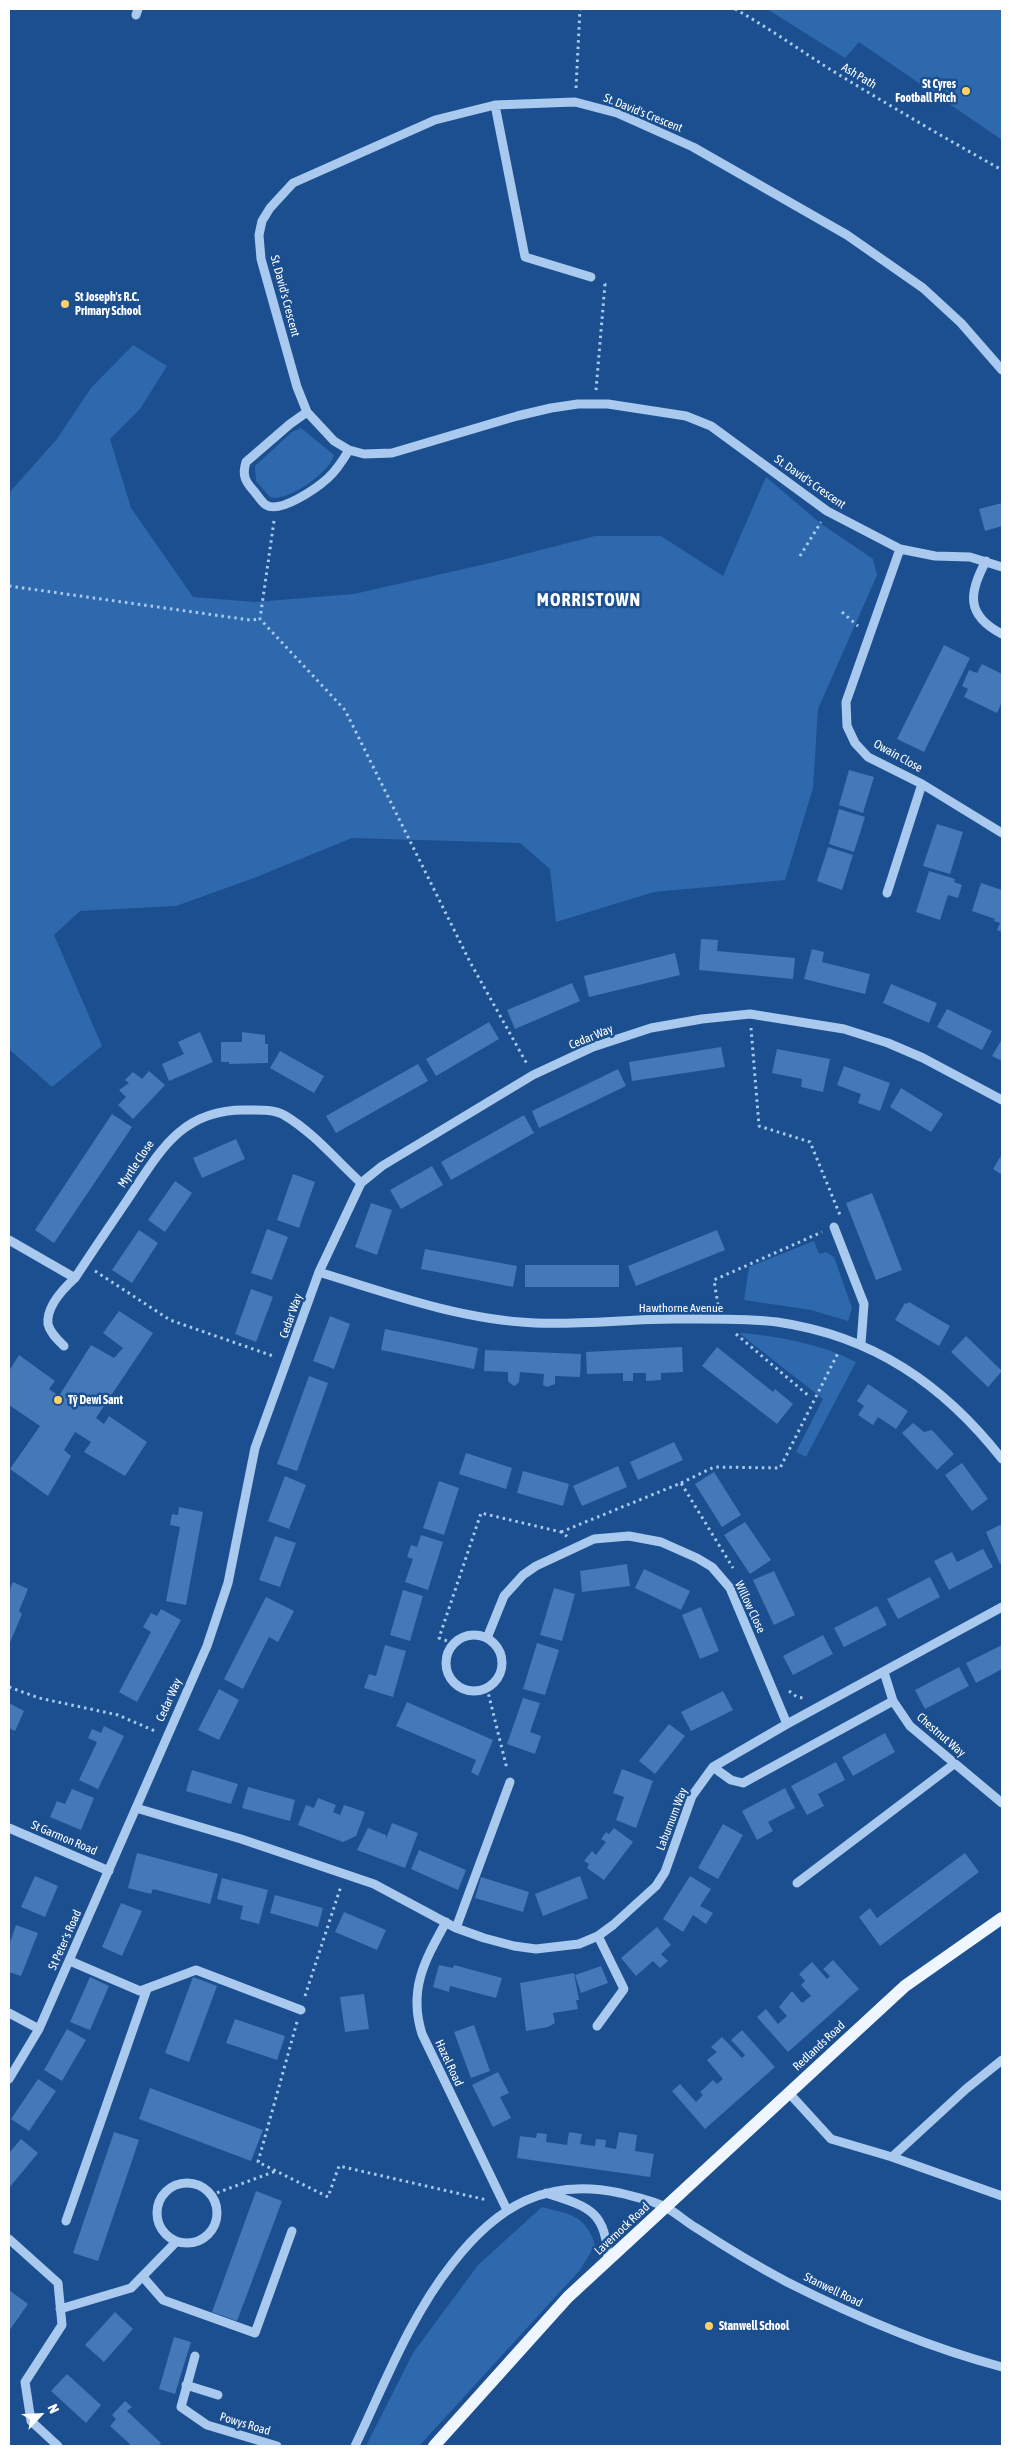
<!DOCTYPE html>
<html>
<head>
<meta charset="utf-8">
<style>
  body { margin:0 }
  #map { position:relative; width:1011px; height:2455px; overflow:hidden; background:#1b4f8f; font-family:"Asap Condensed",sans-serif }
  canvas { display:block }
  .frame { position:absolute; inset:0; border:10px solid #fff; pointer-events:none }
  .north { position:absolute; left:15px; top:2390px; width:50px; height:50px; -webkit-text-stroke:4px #1b4f8f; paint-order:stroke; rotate:65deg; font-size:14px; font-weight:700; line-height:20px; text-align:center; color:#fff }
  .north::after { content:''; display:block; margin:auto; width:18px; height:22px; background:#fff; clip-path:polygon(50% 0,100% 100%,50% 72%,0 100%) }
</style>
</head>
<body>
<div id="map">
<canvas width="1011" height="2455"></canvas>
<div class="frame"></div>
<div class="north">N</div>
</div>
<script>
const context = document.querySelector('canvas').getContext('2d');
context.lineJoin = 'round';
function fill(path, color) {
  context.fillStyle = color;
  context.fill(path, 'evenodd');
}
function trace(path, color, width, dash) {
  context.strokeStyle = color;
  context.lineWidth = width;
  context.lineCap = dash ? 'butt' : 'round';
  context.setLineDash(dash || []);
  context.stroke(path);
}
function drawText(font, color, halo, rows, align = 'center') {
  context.font = font + ' "Asap Condensed",sans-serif';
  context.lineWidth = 5;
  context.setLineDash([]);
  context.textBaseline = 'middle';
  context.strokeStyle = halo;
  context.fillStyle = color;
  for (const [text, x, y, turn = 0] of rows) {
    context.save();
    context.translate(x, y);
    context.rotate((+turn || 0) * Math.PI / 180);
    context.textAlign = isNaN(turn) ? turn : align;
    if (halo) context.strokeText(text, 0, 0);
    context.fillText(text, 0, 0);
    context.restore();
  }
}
fill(new Path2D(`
  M767,9H1002V140L859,42L845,58Z
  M133,345L167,366L140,409L110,439L131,508L193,597L255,602L354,594L490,563L595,536H661L723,576L766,477L820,523L873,559L877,575L818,709L813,788L785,880L654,892L556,922L550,869L520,843L352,838L254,878L176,906L80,911L54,935L102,1046L52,1087L9,1049V493L57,439L91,388Z
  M301,428L334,455C331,472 286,503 270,497L256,481L255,466L292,432Z
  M814,1241L819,1254L826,1252L834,1257L852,1308L848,1321L811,1310L744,1300L749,1267Z
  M739,1333C779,1336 821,1344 856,1362L806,1457L796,1452L823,1399Z
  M542,2207C569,2214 586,2215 595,2245L580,2270L419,2446H366L413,2353L478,2265Z`), '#2e69ad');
fill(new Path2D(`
  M1002,503V526L985,531L979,509Z
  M944,645L970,658L924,752L897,739Z
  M982,664L1002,674V702L997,713L964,697L968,689L962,686L969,670L977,673Z
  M849,770L874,777L863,813L839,805Z
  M839,809L865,817L854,852L829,844Z
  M937,824L963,832L950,874L923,866Z
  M828,847L853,855L842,890L817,881Z
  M929,871L955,879L954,882L962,885L958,898L948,895L940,920L916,912Z
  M981,883L1002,890V932L997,930L1000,923L994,921L995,919L972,911Z
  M701,939L718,940L717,951L795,958L793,979L699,970Z
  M812,949L824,952L822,962L870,974L865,994L804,979Z
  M675,953L680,975L589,997L584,976Z
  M572,983L580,1001L515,1029L507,1010Z
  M891,984L937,1003L929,1023L883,1003Z
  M947,1009L992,1031L982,1050L937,1027Z
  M489,1022L499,1039L436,1076L426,1059Z
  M200,1032L213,1062L169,1081L162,1064L184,1054L178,1042Z
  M242,1032L265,1035V1044H268V1063L229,1064V1062H221V1042H242Z
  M1002,1039V1061L992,1056Z
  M721,1047L725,1067L632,1081L629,1062Z
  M777,1049L830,1059L823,1092L801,1087L802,1079L772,1073Z
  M280,1051L324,1076L314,1093L270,1068Z
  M418,1064L428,1081L336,1133L326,1116Z
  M844,1066L890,1083L880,1111L858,1103L861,1094L837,1085Z
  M618,1069L626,1086L539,1128L532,1111Z
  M149,1071L165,1085L133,1119L118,1105L126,1097L119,1090L129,1083L125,1080L133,1072L142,1079Z
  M901,1088L943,1114L931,1132L890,1107Z
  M112,1114L132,1127L54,1243L35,1230Z
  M524,1115L534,1133L451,1180L441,1162Z
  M236,1139L245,1159L202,1178L193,1158Z
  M1002,1154V1175L993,1169Z
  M432,1166L443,1185L401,1209L390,1190Z
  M293,1174L315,1182L299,1228L277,1220Z
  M175,1181L192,1193L165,1232L148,1220Z
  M872,1193L902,1270L876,1280L846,1203Z
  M371,1203L392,1210L377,1255L355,1247Z
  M267,1229L288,1237L272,1280L251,1273Z
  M139,1230L158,1243L132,1283L112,1270Z
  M717,1230L725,1250L636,1286L628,1266Z
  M425,1249L517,1266L513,1287L421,1269Z
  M525,1265H619V1287H525Z
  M251,1289L273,1297L256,1342L235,1334Z
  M909,1302L950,1326L939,1346L895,1320L905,1303L907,1304Z
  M119,1311L153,1333L96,1418L104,1424L109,1416L147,1442L125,1476L84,1452L91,1442L75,1432L64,1450L71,1456L48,1496L10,1469L40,1426L9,1405V1371L19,1355L55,1381L49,1389L59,1396L91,1345L114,1358L123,1348L103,1333Z
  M330,1316L350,1324L334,1369L313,1361Z
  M385,1329L478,1348L474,1369L381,1350Z
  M966,1336L1002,1371L988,1387L951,1352Z
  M682,1347L683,1372L661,1373V1380L646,1381V1373H633V1381H623V1373L587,1374L586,1352Z
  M717,1347L773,1392L775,1389L793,1404L777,1424L702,1366Z
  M485,1350L581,1354L580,1377L555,1376V1384L547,1387L543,1385L544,1374L520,1372L519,1382L515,1386L511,1384L508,1381V1372L484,1371Z
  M309,1376L328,1383L297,1471L277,1464Z
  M868,1384L908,1411L896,1429L878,1417L873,1425L858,1415L864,1406L857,1401Z
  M913,1423L924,1432L932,1430L954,1454L937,1470L902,1433Z
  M674,1442L683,1460L638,1480L630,1462Z
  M466,1453L512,1468L506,1489L459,1474Z
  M962,1463L988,1499L972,1511L945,1475Z
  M618,1466L627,1487L582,1506L573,1486Z
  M523,1471L569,1484L563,1506L517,1493Z
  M714,1472L741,1515L722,1527L695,1484Z
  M285,1476L306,1485L289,1529L268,1521Z
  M439,1481L459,1488L444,1535L423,1528Z
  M179,1507L203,1512L186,1605L166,1601L180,1527L170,1525L172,1514L178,1515Z
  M745,1522L771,1560L750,1574L724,1535Z
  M1002,1524V1563L1000,1564L986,1532Z
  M421,1535L443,1542L428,1590L405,1582L413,1559L407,1557L411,1545L417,1547Z
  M275,1536L296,1543L280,1587L259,1580Z
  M983,1549L993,1567L949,1590L934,1561L952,1552L957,1562Z
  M627,1564L630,1586L582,1592L580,1571Z
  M644,1569L690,1591L681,1610L635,1588Z
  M774,1571L795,1615L774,1625L753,1580Z
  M930,1577L940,1597L898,1619L887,1599Z
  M13,1582L28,1589L19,1611L22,1614L9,1645V1591Z
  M554,1588L575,1594L562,1641L540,1635Z
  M403,1590L423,1596L410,1641L390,1635Z
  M266,1597L294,1611L278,1642L269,1637L243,1689L224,1679Z
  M877,1606L887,1625L844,1647L834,1628Z
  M701,1607L719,1651L700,1659L682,1615Z
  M161,1609L181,1620L137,1702L119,1692L151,1632L143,1627L151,1613L157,1616Z
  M823,1635L833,1654L793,1675L783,1656Z
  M537,1643L559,1650L545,1695L523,1689Z
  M385,1645L406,1651L393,1697L364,1688L369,1674L376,1676Z
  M1002,1645V1669L976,1683L966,1663Z
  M959,1667L969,1686L925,1709L915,1690Z
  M219,1689L239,1700L219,1740L198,1730Z
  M723,1691L733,1710L691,1731L681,1712Z
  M523,1698L540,1703L530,1732L541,1736L535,1754L507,1744Z
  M407,1702L493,1740L478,1776L471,1772L476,1760L396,1726Z
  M9,1703L24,1711L15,1731L9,1728Z
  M669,1724L685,1736L655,1774L639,1761Z
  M104,1726L124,1736L98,1789L79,1780L97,1742L88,1738L92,1729L101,1733Z
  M885,1733L895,1752L853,1776L842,1757Z
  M836,1762L845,1780L818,1794L824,1806L807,1815L791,1786Z
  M622,1769L653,1781L636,1828L616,1820L624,1797L613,1793Z
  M192,1770L238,1784L231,1804L186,1791Z
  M248,1787L295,1800L290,1821L242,1808Z
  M785,1788L795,1808L768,1822L773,1831L757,1840L742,1811Z
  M72,1789L94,1798L81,1830L50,1817L57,1801L65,1804Z
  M318,1798L336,1805L333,1812L340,1815L344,1805L365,1812L356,1836L343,1842L298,1825L306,1805L314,1808Z
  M392,1823L418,1833L405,1868L357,1850L368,1828L386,1835V1839Z
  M723,1824L743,1835L718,1879L698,1868Z
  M614,1828L633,1842L604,1880L587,1868L589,1864L584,1861L592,1851L596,1855L606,1842L601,1839L606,1832L609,1834Z
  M419,1850L466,1870L458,1890L411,1869Z
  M137,1853L218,1874L210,1904L153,1889L151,1894L128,1888Z
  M965,1853L979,1872L880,1946L859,1917L870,1908L877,1918Z
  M35,1876L58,1886L45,1917L21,1907Z
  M580,1876L588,1898L543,1916L535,1894Z
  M690,1876L711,1889L700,1906L713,1913L706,1924L693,1915L683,1932L663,1919Z
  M481,1877L529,1892L523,1912L475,1898Z
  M222,1878L268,1890L259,1924L240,1919L243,1906L217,1899Z
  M275,1895L323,1908L318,1927L270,1913Z
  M121,1903L142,1911L122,1956L102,1947Z
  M344,1912L386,1930L377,1950L335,1932Z
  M16,1925L38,1933L21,1976L9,1972V1945Z
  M657,1927L671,1945L661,1954L668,1961L660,1968L653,1961L636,1976L621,1958Z
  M833,1960L859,1989L788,2052L757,2017L766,2009L778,2024L787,2016L779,2007L792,1991L802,2003L811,1996L801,1985L805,1981L799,1974L812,1962L827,1979L830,1976L823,1969Z
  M439,1965L453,1968L454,1965L502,1978L496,1998L450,1986L449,1992L433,1987Z
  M601,1966L608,1983L581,1993L575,1975Z
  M574,1973L579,2000H576L578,2009L553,2013L555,2023L548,2027L526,2031L520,1983Z
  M90,1977L109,1986L90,2030L70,2022Z
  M193,1977L217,1986L189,2062L165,2053Z
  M364,1994L369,2029L345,2032L340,1997Z
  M235,2019L285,2036L277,2060L226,2043Z
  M474,2025L490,2071L471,2078L454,2032Z
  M67,2029L86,2040L62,2081L44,2070Z
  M742,2030L775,2067L705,2129L672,2091L680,2084L696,2102L703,2095L700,2092L713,2080L717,2084L723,2079L707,2060L717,2052L711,2047L722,2037L742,2058L745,2055L731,2040Z
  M498,2072L509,2093L500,2097L511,2118L493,2127L472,2085Z
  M38,2079L56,2091L29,2131L11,2119Z
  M150,2088L263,2130L251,2161L139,2119Z
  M114,2132L139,2140L98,2261L73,2253Z
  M569,2132L582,2134L580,2144L595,2146L596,2139L606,2140L605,2147L616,2149L619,2132L637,2135L635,2151L654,2154L650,2177L517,2158L520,2136L536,2138L537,2133L547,2134L546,2142L567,2145Z
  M21,2139L38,2153L9,2188V2153Z
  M256,2191L282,2201L237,2321L212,2312Z
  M9,2290L28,2304L9,2331Z
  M115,2312L133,2329L104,2362L85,2345Z
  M174,2337L191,2342L175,2394L159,2389Z
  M67,2374L101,2405L86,2423L51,2391Z
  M125,2401L132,2407L127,2411L161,2443L158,2446H132L110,2426L116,2419L112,2415Z`), '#4478b7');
trace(new Path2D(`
  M735,9C767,27 797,48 828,68C885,103 943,137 1002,170
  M576,88L580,9
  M596,390L605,284L603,283
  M274,521L260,619L345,710L470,962L527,1064
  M800,556L821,522
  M9,586L250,620L260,619
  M842,612L858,626
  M751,1028L759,1126L810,1142L840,1215
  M95,1271L170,1320L273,1356
  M718,1305L714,1280L822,1232
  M736,1334L810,1397
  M681,1483L714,1467L780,1468L839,1351
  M561,1532L681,1483L733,1568
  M453,1643L439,1638L481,1513L561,1532L568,1537
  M9,1687L39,1698L118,1715L155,1731
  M487,1688L507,1769
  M789,1691L797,1697L803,1698
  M305,1996L341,1886
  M297,2022L258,2162L328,2197L339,2166L487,2200
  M211,2195L276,2171`), '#a9c9ee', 3, [2.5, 4]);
trace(new Path2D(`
  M136,15L138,9
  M495,105L525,257L591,277
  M1002,370L961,323L923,288L847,235L693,147L617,113L575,102L495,105L435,120L293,183L270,208L262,221L259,235L261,259L297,387L307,412L334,441L349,450L364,454L392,453L517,416L551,408L578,404H608L686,416L711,426L827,511L900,549L935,556L970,557L1002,567
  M307,412L290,424L246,462C242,475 245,481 253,490C257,494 261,502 266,505C280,514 317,488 328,478C337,470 343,460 349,450
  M900,549L846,702L847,726L855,743L868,757L922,784L1002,833
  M986,561C969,592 965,615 1002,634
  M887,893L922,784
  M834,1227L864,1304L861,1344
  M9,1240L75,1278C92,1252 109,1227 126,1202C159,1153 180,1109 246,1110C259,1110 273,1109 284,1115C313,1132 337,1161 361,1183
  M319,1272C389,1294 462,1320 535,1323C582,1325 629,1319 675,1319C705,1319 748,1318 777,1322C873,1336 943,1384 1002,1459
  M64,1346C58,1340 50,1333 48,1324C46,1307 64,1288 75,1278
  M446 1663a28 28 0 1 1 56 0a28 28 0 1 1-56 0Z
  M487,1638L504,1596L523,1575L536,1566L594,1539L629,1536L661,1542L697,1558L712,1567L730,1588L787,1724
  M884,1672L893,1701L910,1726L1002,1803
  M713,1767L731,1780L743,1783L893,1701
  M136,1808L241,1839L374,1884L456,1928L484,1938L514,1946L536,1949L579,1944L598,1936L613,1925L656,1886L665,1872L692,1796L713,1767L787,1724L1002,1607
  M9,1828L109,1871
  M797,1883L954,1764
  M446,1922C425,1960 408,1989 422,2034L507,2210
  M456,1928L510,1782
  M70,1961L140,1991L196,1970L301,2010
  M9,2013L39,2029
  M597,2026L624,1989L598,1936
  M9,2079L39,2029L207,1646L228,1583L255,1448L319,1272L361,1183L382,1166L533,1075L593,1047L651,1028L702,1019L750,1014L844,1029L888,1043L923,1058L1002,1100
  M789,2093L831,2139L892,2157L1002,2196
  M892,2157L966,2089L1002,2060
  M157 2213a30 30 0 1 1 60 0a30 30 0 1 1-60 0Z
  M546,2193C590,2207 606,2211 608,2261
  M66,2221L147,1989
  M9,2239L58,2283L62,2325L25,2382L31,2421L58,2446
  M143,2277L163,2300L255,2333L292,2231
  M60,2309L131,2288L176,2242
  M195,2356L181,2407L207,2425L277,2446
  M186,2385L218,2395
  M355,2446C384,2385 410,2317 452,2264C497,2206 546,2177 620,2193C635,2197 653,2200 667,2208C678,2214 687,2223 698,2229C727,2248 757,2266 787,2282C856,2317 927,2347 1002,2367`), '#a9c9ee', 9);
trace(new Path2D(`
  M434,2446L568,2297L905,1986L1002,1918`), '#f0f6ff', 12);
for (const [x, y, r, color] of [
  [966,91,5,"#ffd166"],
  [65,304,5,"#ffd166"],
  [58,1400,5,"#ffd166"],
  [709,2326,5,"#ffd166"]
]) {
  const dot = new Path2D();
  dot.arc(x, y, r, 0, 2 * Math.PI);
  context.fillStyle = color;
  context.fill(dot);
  trace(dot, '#1b4f8f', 2);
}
drawText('12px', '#fff', '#1b4f8f', [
  ["Ash Path",859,76,31],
  ["St. David's Crescent",643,113,22],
  ["St. David's Crescent",285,296,75],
  ["St. David's Crescent",810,482,35],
  ["Owain Close",898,756,29],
  ["Cedar Way",591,1037,-22],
  ["Myrtle Close",136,1164,-56],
  ["Hawthorne Avenue",681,1308],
  ["Cedar Way",291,1316,-71],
  ["Willow Close",750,1607,65],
  ["Cedar Way",169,1700,-66],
  ["Chestnut Way",941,1735,41],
  ["Laburnum Way",672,1819,-69],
  ["St Garmon Road",64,1838,23],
  ["St Peter's Road",65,1940,-66],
  ["Redlands Road",819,2046,-43],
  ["Hazel Road",449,2063,65],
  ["Lavernock Road",622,2229,-43],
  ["Stanwell Road",833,2290,26],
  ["Powys Road",245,2424,17]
]);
drawText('bold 12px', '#fff', '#1b4f8f', [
  ["St Cyres",956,84,"right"],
  ["Football Pitch",956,98,"right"],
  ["St Joseph's R.C.",75,297],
  ["Primary School",75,311],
  ["Tŷ Dewi Sant",68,1400],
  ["Stanwell School",719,2326]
], 'left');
context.letterSpacing = '1px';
drawText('bold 18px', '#fff', '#1b4f8f', [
  ["MORRISTOWN",589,600]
]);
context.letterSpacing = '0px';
</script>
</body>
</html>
